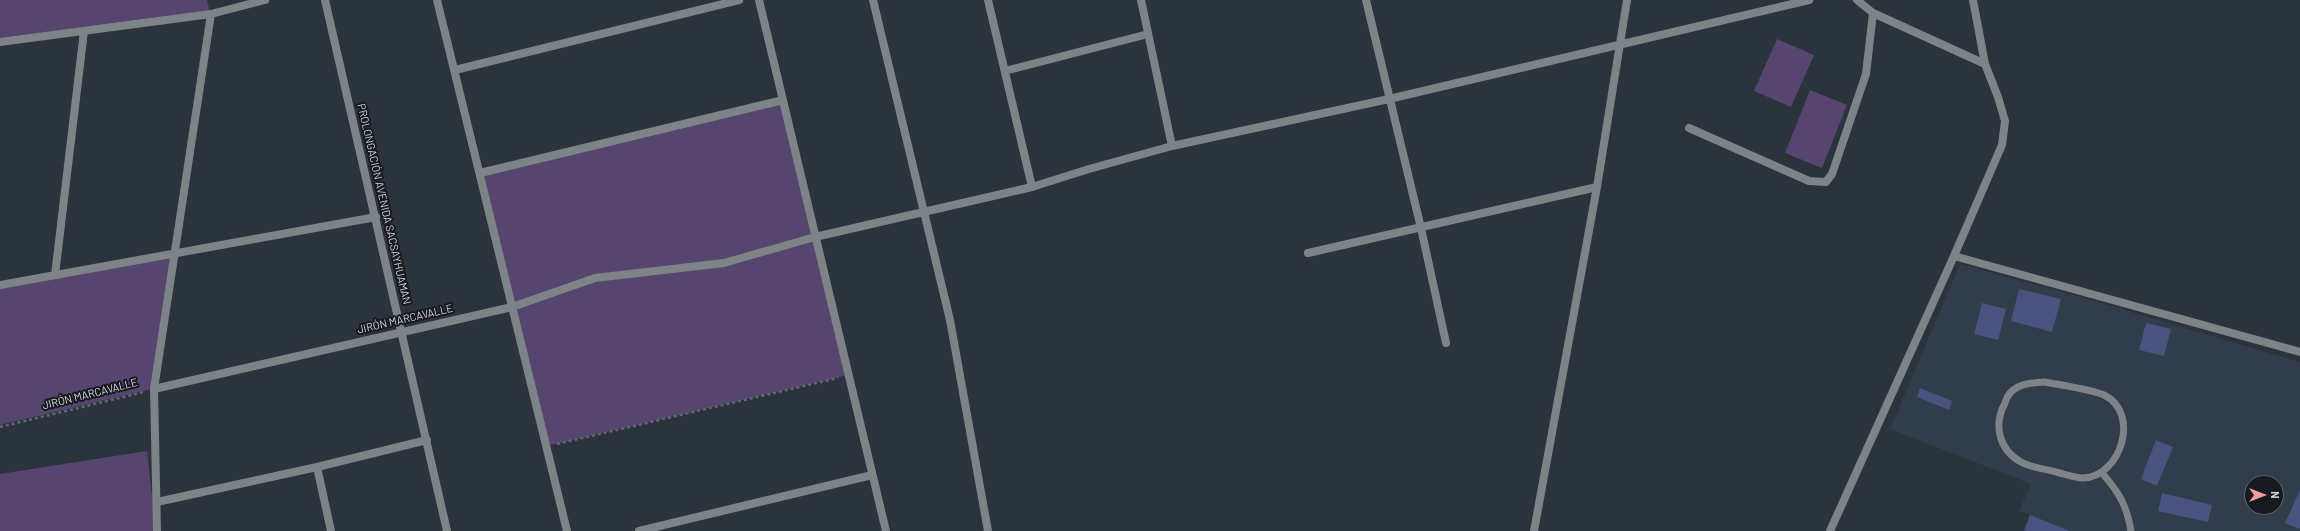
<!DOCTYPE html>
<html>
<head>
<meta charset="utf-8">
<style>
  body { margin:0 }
  #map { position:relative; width:2300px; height:531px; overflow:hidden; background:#2b333c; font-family:Barlow,sans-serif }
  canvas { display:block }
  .north { position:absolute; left:2244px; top:475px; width:40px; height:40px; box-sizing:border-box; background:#171a1e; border:1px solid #61656a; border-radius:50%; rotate:90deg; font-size:11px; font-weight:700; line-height:16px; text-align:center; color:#d1d6dc }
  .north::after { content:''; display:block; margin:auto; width:14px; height:18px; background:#f59b9d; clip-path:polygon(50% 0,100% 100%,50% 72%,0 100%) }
</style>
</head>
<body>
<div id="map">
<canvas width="2300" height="531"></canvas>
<div class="north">N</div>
</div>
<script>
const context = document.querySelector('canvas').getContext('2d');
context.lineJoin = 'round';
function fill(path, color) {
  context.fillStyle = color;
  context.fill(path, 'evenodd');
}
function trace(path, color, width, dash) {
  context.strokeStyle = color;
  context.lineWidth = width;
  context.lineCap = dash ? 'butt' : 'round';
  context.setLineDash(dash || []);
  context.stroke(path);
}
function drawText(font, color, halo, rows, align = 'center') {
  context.font = font + ' Barlow,sans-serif';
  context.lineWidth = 4;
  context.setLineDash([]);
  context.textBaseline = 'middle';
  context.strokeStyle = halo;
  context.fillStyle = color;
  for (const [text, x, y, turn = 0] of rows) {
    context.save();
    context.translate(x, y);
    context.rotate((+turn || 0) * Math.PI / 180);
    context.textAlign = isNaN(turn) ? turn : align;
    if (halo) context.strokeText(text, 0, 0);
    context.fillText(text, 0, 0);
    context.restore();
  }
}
fill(new Path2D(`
  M1960,264L2091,300L2300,362V531H2024L2030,515L2019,511L2031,484L1890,429ZM2252,483H2276V507H2252Z`), '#313d4a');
fill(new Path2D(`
  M0,0H207L210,13L0,41Z
  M1777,39L1814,55L1791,107L1754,91Z
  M1810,90L1847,105L1822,168L1785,153Z
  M783,100L848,375L547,446L480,173Z
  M173,255L152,389L0,425V287Z
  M147,451L153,505V531H0V474Z`), '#56456f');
fill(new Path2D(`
  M2019,289L2061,299L2052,332L2011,321Z
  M1982,303L2006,309L1998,340L1974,334Z
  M2146,323L2171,329L2164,356L2139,350Z
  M1920,388L1952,401L1949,410L1917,397Z
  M2156,440L2173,447L2157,486L2141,479Z
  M2300,490V529L2285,523Z
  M2162,493L2212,505L2208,522L2158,511Z
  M2030,515L2070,531H2024Z`), '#4c5280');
trace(new Path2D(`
  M0,427L144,392
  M557,444L838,378`), '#60676f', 2.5, [3, 3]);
trace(new Path2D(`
  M2044,382C2061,385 2090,389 2104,395C2141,413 2121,477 2083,478C2075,478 2064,474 2056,472C2046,469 2031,468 2021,462C1999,450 1993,425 2005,403C2006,399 2008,395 2011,392C2020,383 2032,383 2044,382Z
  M2102,473C2119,492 2127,506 2131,531`), '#7d8386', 7);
trace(new Path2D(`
  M325,0L447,531
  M437,0L567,531
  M759,0L886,531
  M873,0L950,320L988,531
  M988,0L1032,187
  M1141,0L1172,146
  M1366,0L1421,228L1446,343
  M1857,0L1873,13L1985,64
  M0,42L211,14L265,0
  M455,70L739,0
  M1005,71L1148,34
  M1689,128L1809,181L1826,182L1832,174L1866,74L1873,13
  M480,173L783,100
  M1308,253L1597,187
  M1954,256L2300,352
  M55,275L84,31
  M0,285L376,217
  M154,389L512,307L595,278L724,263L815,237L1032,187L1089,169L1172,146L1389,99L1809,0
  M317,467L331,531
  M157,502L317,467L427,440
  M157,531L154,389L211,14
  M639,531L872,475
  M1534,531L1597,187L1627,0
  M1830,531L1954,256L2002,145L2005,121L1998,97L1985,64L1973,0`), '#7d8386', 8);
drawText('11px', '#d1d6dc', '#171a1e', [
  ["PROLONGACIÓN AVENIDA SACSAYHUAMAN",384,204,77],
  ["JIRÓN MARCAVALLE",405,319,-13],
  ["JIRÓN MARCAVALLE",90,394,-14]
]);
</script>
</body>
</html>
